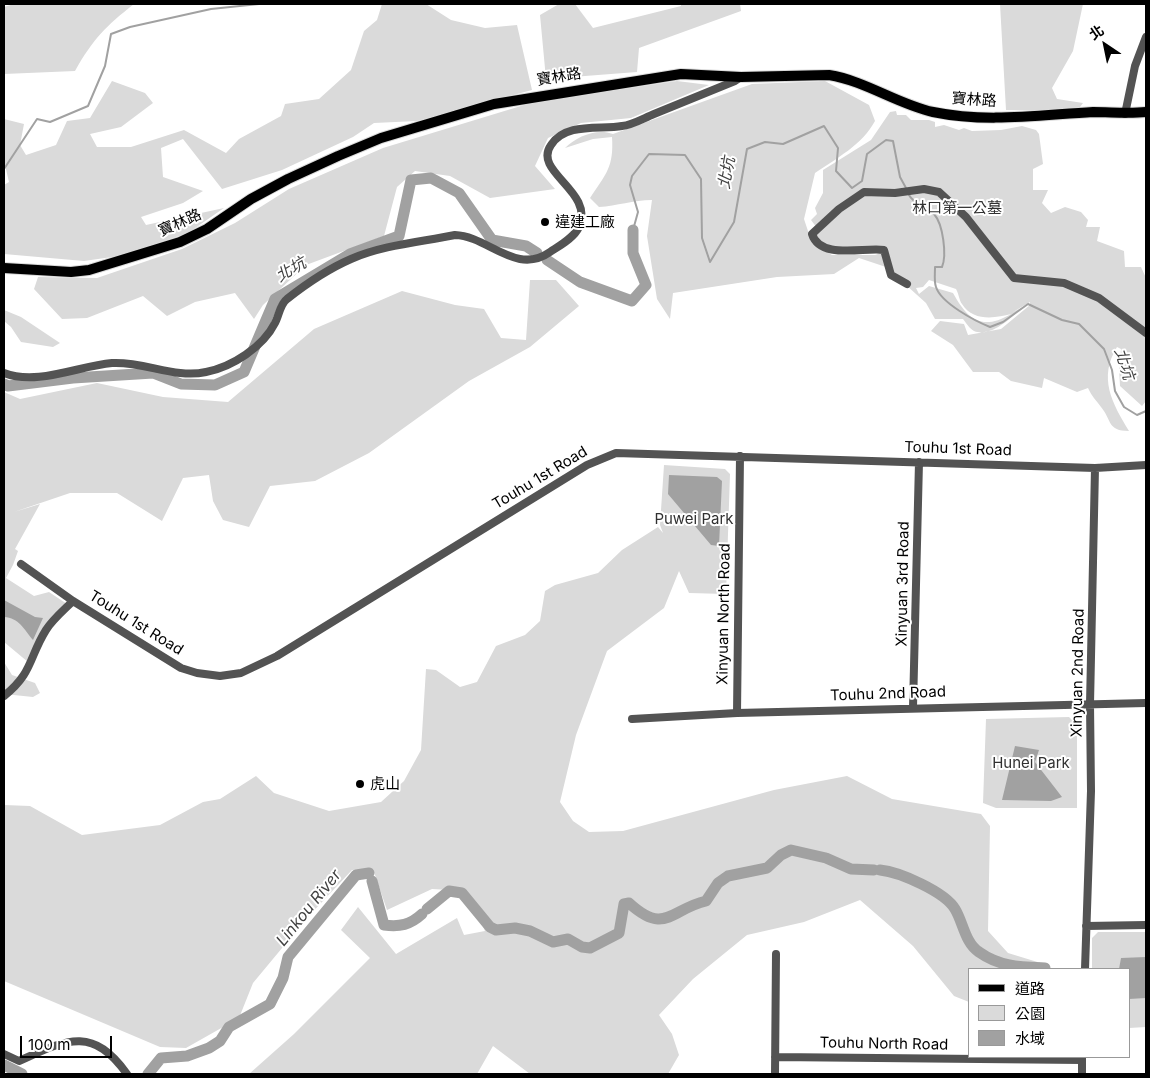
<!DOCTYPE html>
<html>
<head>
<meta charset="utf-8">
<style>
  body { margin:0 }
  #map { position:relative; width:1150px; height:1078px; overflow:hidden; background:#fff; font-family:Inter,"Noto Sans TC",sans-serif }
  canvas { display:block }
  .frame { position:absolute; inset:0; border:5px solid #000; pointer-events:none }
  .legend { position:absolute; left:968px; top:968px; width:162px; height:90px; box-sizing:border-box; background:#fff; border:1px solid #999; margin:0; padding:6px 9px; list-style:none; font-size:15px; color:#000 }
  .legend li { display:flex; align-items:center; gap:10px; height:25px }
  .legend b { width:25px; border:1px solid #999 }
  .north { position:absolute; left:1080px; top:20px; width:50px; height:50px; -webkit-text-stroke:4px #fff; paint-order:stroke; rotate:326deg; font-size:14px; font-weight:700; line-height:20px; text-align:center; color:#000 }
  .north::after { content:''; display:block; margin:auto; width:18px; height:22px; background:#000; clip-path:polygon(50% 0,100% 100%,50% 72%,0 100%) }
  .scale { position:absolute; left:20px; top:1036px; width:92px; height:22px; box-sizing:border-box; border:2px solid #000; border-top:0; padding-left:6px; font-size:15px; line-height:18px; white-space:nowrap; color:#000; -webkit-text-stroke:4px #fff; paint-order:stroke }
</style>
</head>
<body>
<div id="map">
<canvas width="1150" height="1078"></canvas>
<div class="frame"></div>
<ul class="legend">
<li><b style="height:6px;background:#000"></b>道路</li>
<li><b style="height:14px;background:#dadada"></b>公園</li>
<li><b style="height:14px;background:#a1a1a1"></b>水域</li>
</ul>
<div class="north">北</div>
<div class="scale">100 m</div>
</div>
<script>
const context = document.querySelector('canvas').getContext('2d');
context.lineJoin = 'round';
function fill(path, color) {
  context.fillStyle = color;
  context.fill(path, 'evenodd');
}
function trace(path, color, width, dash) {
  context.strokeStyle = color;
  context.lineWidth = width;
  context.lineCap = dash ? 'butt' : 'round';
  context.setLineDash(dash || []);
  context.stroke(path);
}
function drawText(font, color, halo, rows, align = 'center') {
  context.font = font + ' Inter,"Noto Sans TC",sans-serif';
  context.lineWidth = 4;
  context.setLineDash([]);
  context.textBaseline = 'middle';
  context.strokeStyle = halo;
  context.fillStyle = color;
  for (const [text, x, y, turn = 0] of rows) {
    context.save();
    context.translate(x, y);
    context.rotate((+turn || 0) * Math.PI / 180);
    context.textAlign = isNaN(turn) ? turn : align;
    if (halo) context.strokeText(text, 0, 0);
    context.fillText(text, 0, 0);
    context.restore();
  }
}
fill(new Path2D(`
  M14,4H134C106,26 93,39 75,71L4,74V7Z
  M382,4H426L451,20L485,28L517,25L532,90L417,121L374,123L353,137L282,170L222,189L183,139L161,148L163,177L203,191L183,203L141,217L146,225L224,208L188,233L119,256L84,261L4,254V185L9,182L4,161V119L24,124L20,145L26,155L56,145L67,121L90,118L112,81L145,93L153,103L121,127L90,134L97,147H131L184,130L226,153L239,139L281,116L285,104L319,99L351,70L364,31L377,20Z
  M559,4H575L593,28L681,6V4H740L741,11L639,48L637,72L546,79L540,15Z
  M1000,4H1083L1073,51L1052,88L1057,99L1083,103L1077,111L1006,110Z
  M677,81L709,85L631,118L581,123L548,138L535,166L555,189L490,198L450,176L415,171L397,187L384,236L306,265L263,305L254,319L235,293L195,302L167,316L143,296L87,318L62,319L34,289L38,277L97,278L182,249L235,223L289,189L383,148L534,102Z
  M825,81L869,105L875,121C862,145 837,158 815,173L804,219L812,243L832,255H875L881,253L824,247L815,234L817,228L811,220L817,214L815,208L823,193V170L871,140L890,112L896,111L897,115H906L911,120H929L935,122V127L944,125L959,130L964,128L972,131L1001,130L1022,126L1036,130L1039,134L1043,164L1033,169V190H1048L1042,203L1051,213L1065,207L1081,212L1088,220L1086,227H1100L1097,241L1124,251L1125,267H1141L1146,278V401L1142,406L1120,386L1119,367L1121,349L1117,347C1098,378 1112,403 1129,431C1107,431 1112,420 1101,407C1096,400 1092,397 1088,388L1077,392L1044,378L1042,388L1011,381L999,372H973L953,345L931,331L940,321L964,324L968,335L1001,329L1030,305V302L1013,312L1023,307C1012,317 991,338 974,331C970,329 966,323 963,319H935L926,303L886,267L859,258L834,274L777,277L673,293L670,319L657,299L647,236L652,200C633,200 617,206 599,207L590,198C606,174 614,167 612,137L593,139L565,148C577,136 597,128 613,134L752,84ZM929,280L956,289C959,294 959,300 962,304C973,322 996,318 1011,314C982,331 968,320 953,293L929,286L919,294L916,288L923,287Z
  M530,280H556L579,306L530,347L469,381L369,453L315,481L270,486L249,527L223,520L213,501L209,475L183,478L162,521L117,493H70L14,512L40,504L15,549L18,551L13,565L6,578L34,596L49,592L70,606L55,620L28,662L4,642V392L20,399L97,383L163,397L228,402L314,329L402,291L455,305L484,309L501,338L526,340Z
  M4,310L21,317L60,343L53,347L21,342L11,327L4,321Z
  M664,465L725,469L730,474L726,594L689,593L679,571L664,608L607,651L576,735L560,802L573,821L589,832L623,831L774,790L847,776L892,799L981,814L990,826L988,931L1008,953L1044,964L1050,969H969V1002L954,996L913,946L860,900L804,922L747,935L693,979L659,1015L672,1034L679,1055L668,1074H530L493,1046L477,1074H249L294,1034L370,958L341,930L358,907L396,954L457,918L464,935L485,931L467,891L432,889L387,910L373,869L352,870L307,918L253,983L239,1018L186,1048L160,1047L4,981V805L30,806L82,835L160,825L203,802L220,799L256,776L274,793L329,811L381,802L404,781L421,750L426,669L436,670L460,687L477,682L496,646L525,635L540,621L545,591L555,585L598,573L622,550L658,527L663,533L660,525Z
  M4,662L12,675L35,683L40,693L33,697L4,694Z
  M1069,717L1077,725V808H996L983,803L986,719Z
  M1098,932H1146V1027L1129,1028V969H1092V938Z`), '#dadada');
fill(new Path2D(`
  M669,475L717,477L722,481L719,546L711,545L668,494Z
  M4,600L35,617L43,618L33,640C24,629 19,618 4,617Z
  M1015,746L1039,750L1035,762L1062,797L1051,801L1002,800Z
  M1146,957V998L1129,999V969H1119L1121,958Z`), '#a1a1a1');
trace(new Path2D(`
  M4,169L37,119L50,122L88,106L105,66L111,34L130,27L211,9L259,4
  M909,195C914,205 927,206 934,214C943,224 947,255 942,267H935C935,273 934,282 936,287C941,303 975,321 990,327L1003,322L1028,304L1062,320L1079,324L1104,349L1112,370L1115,391L1124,407L1137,415L1146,411
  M633,230L638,212L630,185L632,176L649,154L685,155L701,179L702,238L710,262L734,222L747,149L765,142L783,144L824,126L838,148L836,171L852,188L862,181L867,154L886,140L893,141L900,177L906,188`), '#a1a1a1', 2);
trace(new Path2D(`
  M547,260L580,282L632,301L646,285L633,253V230
  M4,384L8,386L73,378L153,373L181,384L215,385L244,372L275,299L350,254L399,236L411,180L431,178L459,193L492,240L526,246L537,253
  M880,870C900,872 945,892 955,909C963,922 965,943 979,952C1000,967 1021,967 1045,968
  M372,881L384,925C400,927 410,925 422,914
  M427,909L449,891L462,893L490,927L496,930L515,928L530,931L553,942L568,939L582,947L590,948L619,933L624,904L629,903C665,936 671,909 706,901L718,883L728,876L767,868L781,855L791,850L826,858L851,869L874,870
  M4,1065L22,1074
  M148,1074L161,1058L187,1056L209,1048L220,1041L229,1027L270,1004L283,978L288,957L356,875L369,873`), '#a1a1a1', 11);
const major = new Path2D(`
  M4,268L71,272L89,270L180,242L207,229L251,199L288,179L338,156L381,138L494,104L681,74L741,77L829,75C866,81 897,104 933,112C986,123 1039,115 1093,112C1111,112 1128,114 1146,112`);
trace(major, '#dbdbdb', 12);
trace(new Path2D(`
  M1125,114L1135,66L1146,37
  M907,284L891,275L884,250C864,247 820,260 812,234L839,209L864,192L895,193L924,189L939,192L966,217L1014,278L1064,283L1099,298L1146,333
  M4,373C37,386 78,366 112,363C144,361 175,379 206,372C232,367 263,347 275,323C279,316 280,304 287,299C306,284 328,269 351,259C383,245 421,242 455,235C488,236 516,276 550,252C559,246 574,238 579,227C595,191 532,172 551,145C566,122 600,130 622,126C632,125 644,118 654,114C681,103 708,92 735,81L741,77
  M21,564L73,601L181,668L197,673L220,676L241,673L277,656L587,465L616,453L1095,468L1146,465
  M4,696C33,673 29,657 46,630C53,619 64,610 73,601
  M913,707L919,462
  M737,713L740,456
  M632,719L737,713L1146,703
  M1086,926L1146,925
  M1085,969L1091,791L1090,704L1095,468
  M4,1054L19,1061C66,1040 92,1025 127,1074
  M775,1057L1082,1060
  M775,1074L776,954
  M1082,1074V1057`), '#535353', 8);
trace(major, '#000', 10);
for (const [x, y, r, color] of [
  [545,222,5,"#000"],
  [360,784,5,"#000"]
]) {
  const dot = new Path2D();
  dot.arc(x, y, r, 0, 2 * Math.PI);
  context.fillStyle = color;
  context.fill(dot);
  trace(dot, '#fff', 2);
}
drawText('15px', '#000', '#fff', [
  ["寶林路",559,77,-9],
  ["寶林路",974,100,4],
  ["寶林路",180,223,-24],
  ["Touhu 1st Road",958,449,2],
  ["Touhu 1st Road",540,478,-31],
  ["Xinyuan 3rd Road",903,584,-89],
  ["Xinyuan North Road",724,614,-89],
  ["Touhu 1st Road",136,623,32],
  ["Xinyuan 2nd Road",1078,673,-89],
  ["Touhu 2nd Road",888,694,-2],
  ["Touhu North Road",884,1044,1]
]);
drawText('15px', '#313131', '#fff', [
  ["林口第一公墓",957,208],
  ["Puwei Park",694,519],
  ["Hunei Park",1031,763]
]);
drawText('15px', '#000', '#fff', [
  ["違建工廠",555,222],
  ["虎山",370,784]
], 'left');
drawText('italic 16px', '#424242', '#fff', [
  ["北坑",727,173,-80],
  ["北坑",291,270,-31],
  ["北坑",1124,364,72],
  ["Linkou River",309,908,-51]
]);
</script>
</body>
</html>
